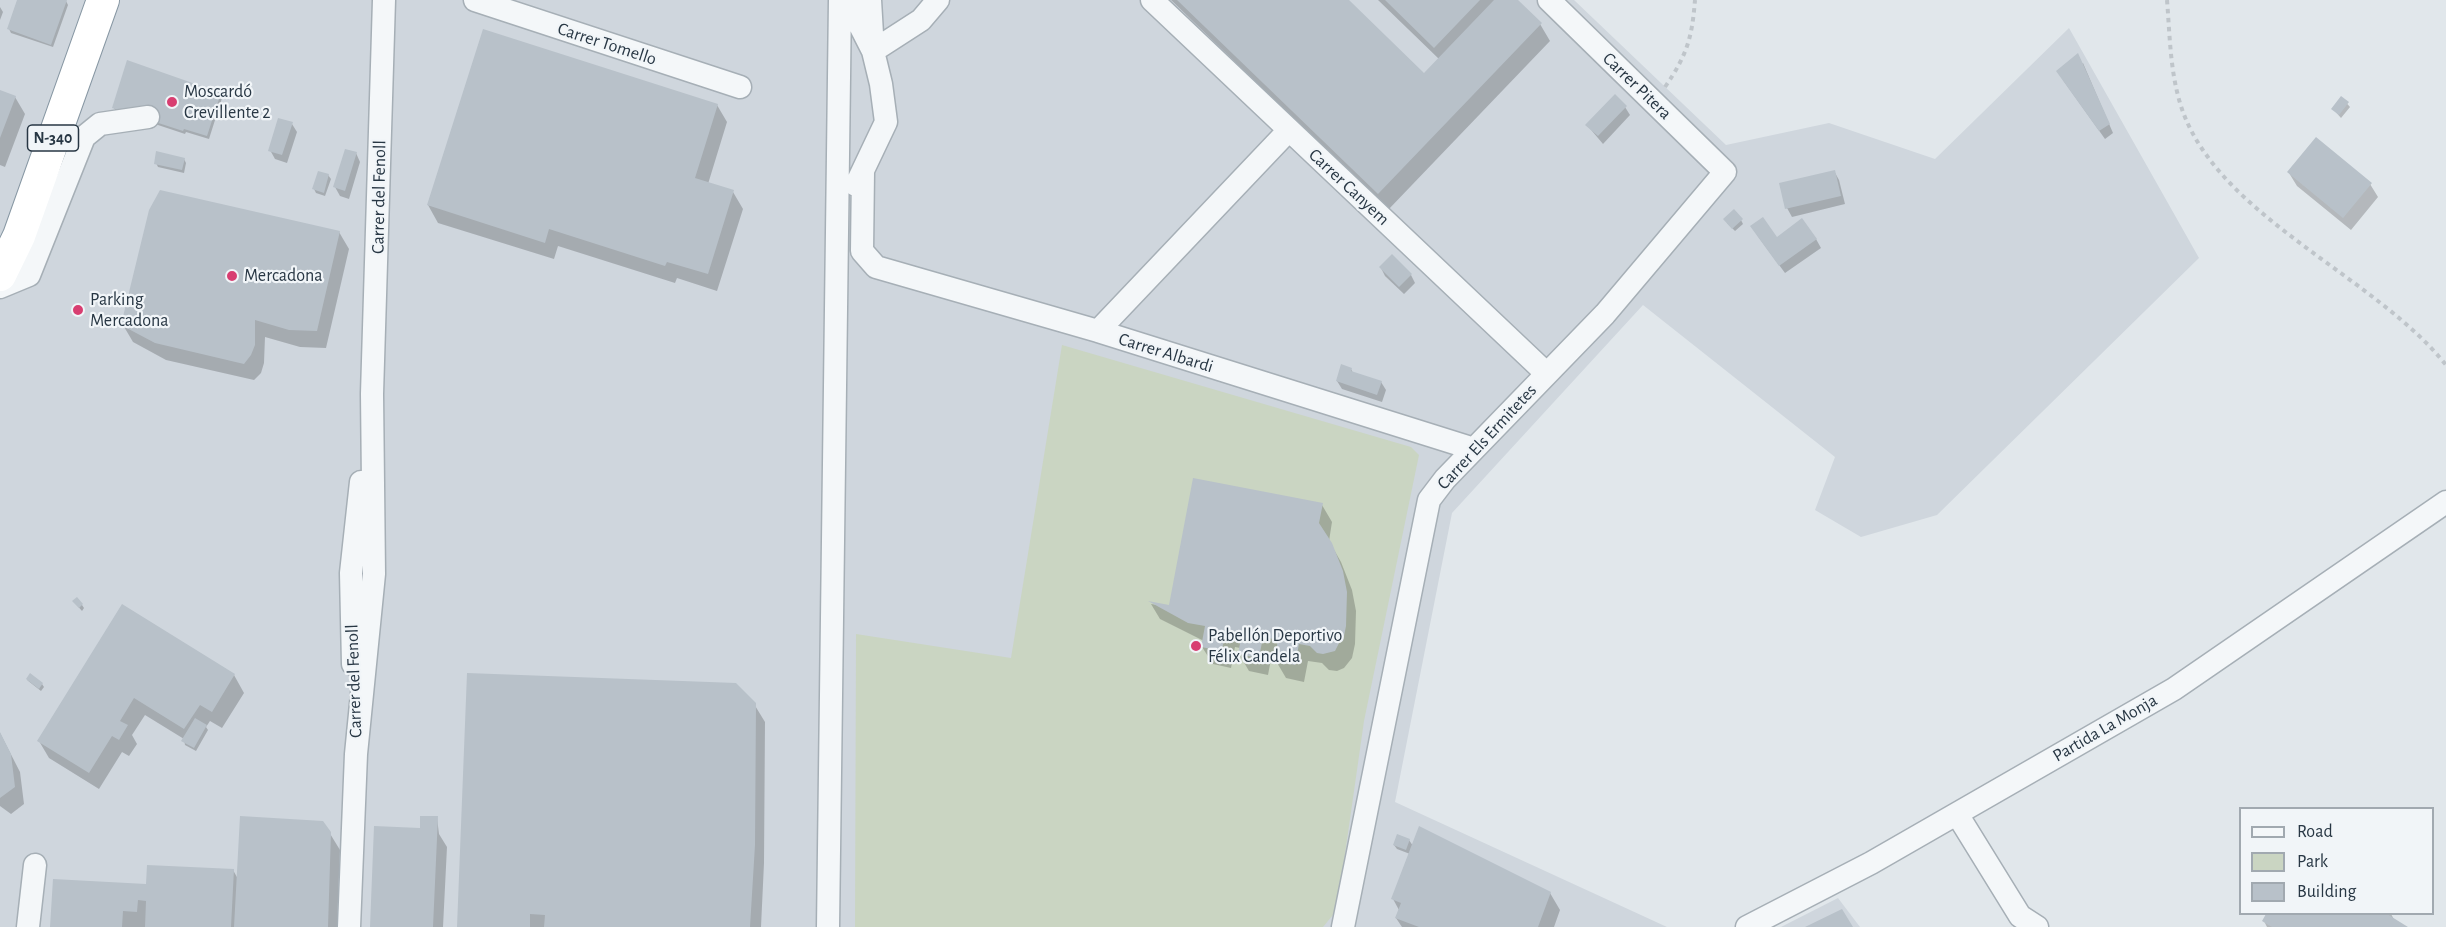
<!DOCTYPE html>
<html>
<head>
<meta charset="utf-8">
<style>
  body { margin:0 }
  #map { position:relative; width:2446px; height:927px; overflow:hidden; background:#e1e7eb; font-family:"Alegreya Sans",sans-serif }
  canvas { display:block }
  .legend { position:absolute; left:2239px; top:807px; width:195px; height:108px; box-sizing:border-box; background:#f1f5f8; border:2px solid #a1a9b0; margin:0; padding:8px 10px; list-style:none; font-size:18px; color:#283744 }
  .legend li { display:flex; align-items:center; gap:12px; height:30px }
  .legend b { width:30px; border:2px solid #a1a9b0 }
</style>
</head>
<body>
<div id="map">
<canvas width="2446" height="927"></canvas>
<ul class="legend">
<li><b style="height:8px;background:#f4f7f9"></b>Road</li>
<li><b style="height:16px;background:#cad5c2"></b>Park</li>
<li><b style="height:16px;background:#b8c1c9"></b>Building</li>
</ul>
</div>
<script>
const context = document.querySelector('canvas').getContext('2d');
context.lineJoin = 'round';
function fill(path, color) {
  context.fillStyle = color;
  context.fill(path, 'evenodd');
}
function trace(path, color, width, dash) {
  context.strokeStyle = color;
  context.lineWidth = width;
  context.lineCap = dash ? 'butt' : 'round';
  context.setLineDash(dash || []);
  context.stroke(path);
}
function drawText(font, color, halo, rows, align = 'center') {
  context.font = font + ' "Alegreya Sans",sans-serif';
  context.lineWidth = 4.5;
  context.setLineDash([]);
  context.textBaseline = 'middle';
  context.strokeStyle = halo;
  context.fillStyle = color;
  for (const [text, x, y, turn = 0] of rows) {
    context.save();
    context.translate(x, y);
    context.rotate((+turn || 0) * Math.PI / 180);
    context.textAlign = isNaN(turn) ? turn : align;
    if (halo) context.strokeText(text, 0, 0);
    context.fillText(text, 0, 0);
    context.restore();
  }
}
fill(new Path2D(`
  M0,0H1574L1726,145L1829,123L1935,159L2069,28L2199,258L1937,515L1861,537L1815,510L1835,457L1643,305L1452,513L1395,802L1667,927H0Z
  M1838,898L1860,927H1781Z`), '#cfd6dd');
fill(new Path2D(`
  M1062,345L1411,447L1419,455L1364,721L1337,910L1323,927H855L856,634L1011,658Z`), '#cad5c2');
fill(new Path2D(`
  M19,0L66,1L68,5L53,47L11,33L9,29Z
  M1171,0H1347L1424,75L1439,59L1378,0H1515L1540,24L1550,41L1388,210Z
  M0,7L3,12L0,20Z
  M2083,63L2113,133L2105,139L2063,80Z
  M0,91L15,97L25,114L5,167L0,165Z
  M220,94L222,98L209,139L186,132L185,134L116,111L114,108Z
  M2342,98L2350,107L2341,118L2333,109Z
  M717,105L727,122L708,184L733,192L743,209L717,291L677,278L675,283L558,246L554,259L438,223L428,205Z
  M1625,107L1630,115L1603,144L1587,125Z
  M292,124L297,132L287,163L275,159L270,150Z
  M356,153L360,162L349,199L340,196L335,187Z
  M184,159L186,163L184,173L158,167L156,163Z
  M1834,171L1839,180L1845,204L1792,217L1787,208Z
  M2289,173L2370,184L2378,197L2351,230L2297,186Z
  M328,175L331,179L325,196L316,193L314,189Z
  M1741,220L1743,224L1735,231L1727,223Z
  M339,232L349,249L326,348L300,347L265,337L264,363L261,373L254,380L166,360L133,342L123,325Z
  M1757,235L1776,239H1816L1821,248L1785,273Z
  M1381,268L1411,275L1415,283L1404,294L1385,276Z
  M1351,369L1353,373L1381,382L1386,390L1382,402L1342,389L1337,381Z
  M1322,505L1332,522L1329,541L1341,562L1352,590L1356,611L1355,644L1352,658L1344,668L1337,671L1329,670L1322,663L1308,661L1304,682L1286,678L1276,661L1277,655L1272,654L1268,675L1249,671L1239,654L1240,648L1235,647L1231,668L1213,664L1202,647L1204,641L1160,619L1151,604L1171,607Z
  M74,602L82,605L84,608L82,611Z
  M122,606L234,675L244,693L222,728L210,721L206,727L208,730L196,751L185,745L184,739L145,715L132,735L137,744L129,756L122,752L99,789L49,758L39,741Z
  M27,680L42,684L44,687L41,691Z
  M754,704L765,722L764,863L761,927H458Z
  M0,733L20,772L24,804L11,814L0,806Z
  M437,818L439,834L447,847L443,927H372L422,830Z
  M329,832L340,850L337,927H52L148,885L233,870L238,879Z
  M1409,840L1413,846L1550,893L1560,910L1554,927H1402L1396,918L1399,910L1393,899L1410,854L1397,849L1394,845Z
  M2268,914H2391L2395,921L2405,927H2267L2264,921Z`), '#0003');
fill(new Path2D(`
  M17,0H67L51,45L7,29Z
  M1177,0H1349L1424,73L1494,0H1518L1542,23L1378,194Z
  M1385,0H1480L1434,48Z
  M483,29L718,104L695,178L734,190L708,274L667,262L665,266L549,229L545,243L427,205Z
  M2078,53L2110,124L2099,131L2056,71Z
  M127,60L221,93L207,136L184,129L183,131L112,108Z
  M0,90L16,96L0,138Z
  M1615,94L1627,106L1598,136L1585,125Z
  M2341,96L2349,102L2339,115L2331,109Z
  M278,118L293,122L282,155L268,151Z
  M2316,137L2372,183L2343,218L2287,172Z
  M345,149L357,152L345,191L333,187Z
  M156,151L185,158L182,170L154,164Z
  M1835,170L1841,196L1785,209L1779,183Z
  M318,171L329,174L324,193L312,189Z
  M160,190L340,231L317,331L289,330L255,320V345L251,355L244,364L155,343L121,325L149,210Z
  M1734,209L1743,219L1732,229L1723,219Z
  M1763,217L1777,237L1802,218L1817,239L1779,266L1750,226Z
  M1392,254L1412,274L1399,287L1379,267Z
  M1341,364L1352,368L1351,371L1382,381L1377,395L1336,381Z
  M1193,478L1323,503L1319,523L1332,543L1343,571L1347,592L1346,626L1343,641H1340L1335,651L1323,654L1317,653L1310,646L1299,644L1295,665L1274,661L1278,640L1263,637L1259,658L1238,654L1242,633L1225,630L1222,651L1201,647L1205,626L1188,623L1148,601L1169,605Z
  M77,597L83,604L79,608L72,601Z
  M122,604L235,674L212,712L200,705L184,729L134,698L120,721L128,725L119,740L112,736L89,773L37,741Z
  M30,673L43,683L39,689L26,679Z
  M467,673L736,683L756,703L755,845L750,927H544L545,915L530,914V927H457Z
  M195,718L207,725L194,748L181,741Z
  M0,732L11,754L15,787L0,798Z
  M240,816L323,821L331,832L328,927H234Z
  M420,816H438L433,927H370L374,826L420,828Z
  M1419,826L1551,892L1538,927H1419L1395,918L1401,903L1391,899Z
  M1397,834L1410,839L1406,850L1393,845Z
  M147,865L234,869L231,927H145L146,901L138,900L137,912L123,911L122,927H50L53,879L146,884Z
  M1842,909L1853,927H1805Z
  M2266,914H2387L2408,927H2272L2262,921Z`), '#b8c1c9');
const minor = new Path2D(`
  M475,0L740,87
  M847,0L873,51L881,84L886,122L856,185
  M870,0L873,51L921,20L938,0
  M1152,0L1547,374
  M863,172L862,251L876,267L1098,331L1474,449
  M0,287L29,275L84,137L100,124L148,117
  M1098,331L1289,130
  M353,664L351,573L361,482
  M1957,814L2020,916L2037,927
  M28,927L35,865
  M349,927L356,754L374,574L372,394L384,0
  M828,927L840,0
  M1343,927L1429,500L1445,479L1605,314L1725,172L1549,0
  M1747,927L1871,863L2174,689L2446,502`);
const highway = new Path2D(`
  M0,275L19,236L103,0`);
trace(minor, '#a6afb6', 25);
trace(highway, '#8797a3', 34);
trace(new Path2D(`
  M2167,0C2170,37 2170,76 2183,112C2222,218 2376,277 2446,365
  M1665,87C1687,55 1692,38 1695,0`), '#bfc5ca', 4, [4.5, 4.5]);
trace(minor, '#f4f7f9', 22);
trace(highway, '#fff', 32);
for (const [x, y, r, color] of [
  [172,102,6,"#d83e71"],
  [232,276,6,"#d83e71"],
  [78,310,6,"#d83e71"],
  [1196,646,6,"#d83e71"]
]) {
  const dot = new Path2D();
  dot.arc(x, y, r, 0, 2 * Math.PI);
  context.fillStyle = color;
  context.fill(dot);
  trace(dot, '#f1f5f8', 2);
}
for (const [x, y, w] of [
  [53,138,51]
]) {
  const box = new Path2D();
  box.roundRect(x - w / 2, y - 13, w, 26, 4.5);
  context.fillStyle = '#f1f5f8';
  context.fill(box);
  trace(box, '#283744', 1.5);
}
drawText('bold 16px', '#283744', null, [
  ["N-340",53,138]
]);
drawText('18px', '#283744', '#f1f5f8', [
  ["Carrer Tomello",607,44,18],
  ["Carrer Pitera",1637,86,44],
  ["Carrer Canyem",1349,187,43],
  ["Carrer del Fenoll",379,197,-89],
  ["Carrer Albardi",1166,353,17],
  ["Carrer Els Ermitetes",1487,437,-47],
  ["Carrer del Fenoll",354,681,-92],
  ["Partida La Monja",2105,728,-30]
]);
drawText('18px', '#283744', '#f1f5f8', [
  ["Moscardó",184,92],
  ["Crevillente 2",184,113],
  ["Mercadona",244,276],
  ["Parking",90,300],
  ["Mercadona",90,321],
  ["Pabellón Deportivo",1208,636],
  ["Félix Candela",1208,657]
], 'left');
</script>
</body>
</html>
